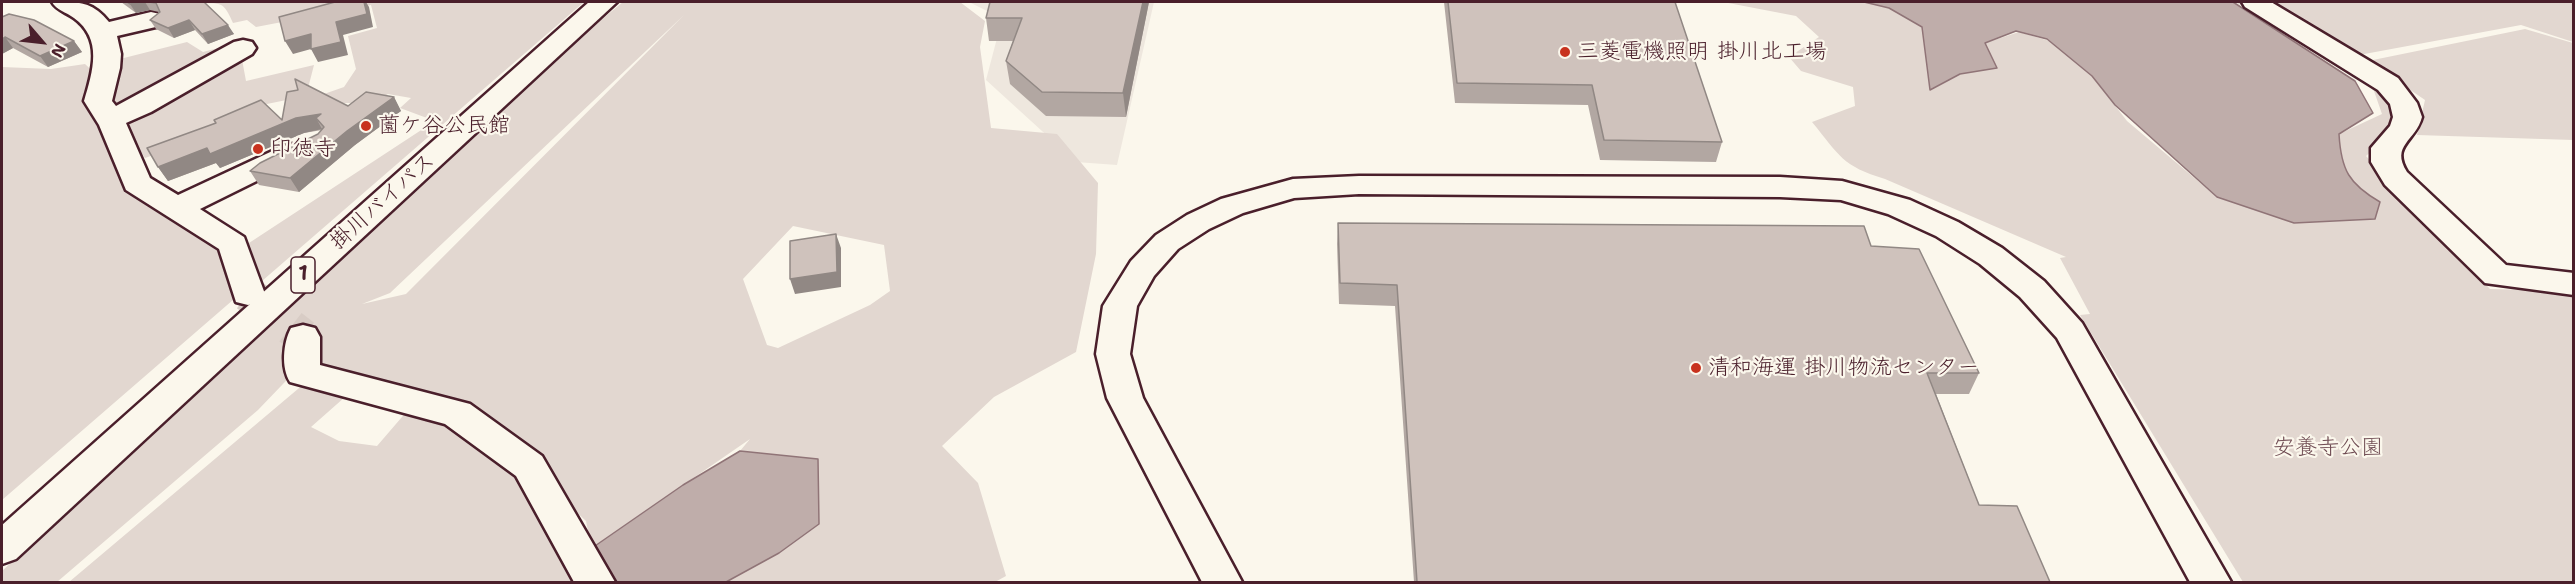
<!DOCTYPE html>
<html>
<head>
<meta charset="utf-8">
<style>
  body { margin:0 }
  #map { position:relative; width:2575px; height:584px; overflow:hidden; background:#fbf7ec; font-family:"Shantell Sans",sans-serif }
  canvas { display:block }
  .frame { position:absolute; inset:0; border:3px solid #4a1f2b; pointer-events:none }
  .north { position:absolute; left:12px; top:12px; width:60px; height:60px; -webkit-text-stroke:4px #fbf7ec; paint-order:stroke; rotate:118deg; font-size:16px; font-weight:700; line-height:24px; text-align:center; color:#4a1f2b }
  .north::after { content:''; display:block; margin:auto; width:21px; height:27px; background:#4a1f2b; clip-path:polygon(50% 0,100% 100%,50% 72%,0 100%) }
</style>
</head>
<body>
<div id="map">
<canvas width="2575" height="584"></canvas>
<div class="frame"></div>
<div class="north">N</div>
</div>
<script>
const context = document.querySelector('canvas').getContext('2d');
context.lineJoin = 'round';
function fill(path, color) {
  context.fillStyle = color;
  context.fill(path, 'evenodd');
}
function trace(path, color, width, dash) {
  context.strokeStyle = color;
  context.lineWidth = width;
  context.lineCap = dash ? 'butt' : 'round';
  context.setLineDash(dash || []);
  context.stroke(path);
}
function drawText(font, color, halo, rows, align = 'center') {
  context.font = font + ' "Shantell Sans","Klee One",sans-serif';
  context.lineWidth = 4.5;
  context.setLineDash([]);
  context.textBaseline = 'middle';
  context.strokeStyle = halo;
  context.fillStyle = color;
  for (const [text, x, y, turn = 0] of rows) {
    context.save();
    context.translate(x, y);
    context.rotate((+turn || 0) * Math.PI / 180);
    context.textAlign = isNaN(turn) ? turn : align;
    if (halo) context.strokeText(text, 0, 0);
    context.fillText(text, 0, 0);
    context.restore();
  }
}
fill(new Path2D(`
  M969,2H1154L1117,165L1076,162L986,80L1001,23L993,14Z`), '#eee7de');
fill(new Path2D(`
  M195,2H584L262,281L249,243L435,121L400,108L411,98L388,94L372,103H332L324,94L344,87L356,69L348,36L377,28L371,5L256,27L247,20L233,23C223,0 220,3 196,4Z
  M623,2H960L985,21L980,47L991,128L1057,134L1098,183L1096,254L1076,352L994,397L942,446L978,483L1006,576L995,582H726L779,553L818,459L740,451L750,439L592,548L618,582H69L305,383L345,397L311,427L339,441L377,446L408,410L302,373L306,360L258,410L57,582H2V571L547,64ZM684,15L406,294L362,304L390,293ZM793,226L884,245L890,291L870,305L778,348L767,345L743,279ZM537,475L586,521L591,546Z
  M1723,2H1864L1889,8L1922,27L1931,90L1960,74L1997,68L1985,43L2019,32L2053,42L2092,76L2127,121L2217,197L2294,223L2375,219L2341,162L2339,134L2382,114L2374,91L2344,65L2235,2H2247L2364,72L2398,113L2386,138L2366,156L2490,289L2573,291V582H2243L2080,315L2090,314L2060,258L2066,257L1885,179C1842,166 1840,156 1812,122L1855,106L1853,87L1801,71L1789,57L1819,37L1796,16Z
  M2274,2H2570L2573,3V42L2521,25L2359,55Z
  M2525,29L2573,43V140L2417,135L2425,100L2368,61Z
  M187,42L203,52L234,44L113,125L109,67L116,60Z
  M241,54L246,81L314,65L306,96L262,105L202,138L145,158L121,125Z
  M85,64L101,79L137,183L229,247L241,293L2,500V67L51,69Z`), '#e2d7d0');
const water = new Path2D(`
  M1864,2H2233L2355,81L2373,113L2339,134C2341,170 2349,184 2380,202L2375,219L2294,223L2217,197L2115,105L2092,76L2047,39L2016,31L1985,43L1997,68L1960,74L1930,90L1922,27L1889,8Z
  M740,451L818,459L819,524L779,553L726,582H606L592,548L683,485Z`);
fill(water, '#bfadaa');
trace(water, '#907477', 1.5);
trace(new Path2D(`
  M248,294L303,337`), '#d8ccc5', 36, [36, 18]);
const minor = new Path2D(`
  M52,2C78,2 91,0 109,22L151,12L160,14L164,20L160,26L117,36L121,54L120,68L112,101L116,106L234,42L243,40L252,42L256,48L252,54L151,112L126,123L150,178L178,195L281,147L291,144L301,147L306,153L301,159L200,209L244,237L265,294L260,302L248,305L236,302L219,249L126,190L99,125L84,101C93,71 103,39 74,18C66,12 56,10 52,2Z
  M2242,2H2271L2398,78L2417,103L2422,117C2416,141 2390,145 2407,172L2506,265L2574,273V295L2485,283L2385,185L2371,162V148L2390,126L2393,117L2390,104L2378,90L2245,7Z
  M1359,176L1780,177L1842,181L1910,200L1958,222L2002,248L2044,281L2082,323L2231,582H2190L2057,338L2020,297L1980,264L1936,236L1888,214L1841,200L1780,197L1359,194L1294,198L1243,213L1209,229L1178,249L1154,276L1137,306L1130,354L1143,398L1242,582H1202L1107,398L1096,354L1103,306L1131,261L1156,235L1187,215L1221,199L1293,179Z
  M303,325L315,328L320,337V365L470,404L542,456L615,582H574L516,476L445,424L290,382C281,368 283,343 291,328Z`);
const highway = new Path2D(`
  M589,2H617L16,559L2,564V525Z`);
trace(minor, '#4a1f2b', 5);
trace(highway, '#4a1f2b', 5);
fill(minor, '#fbf7ec');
fill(highway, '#fbf7ec');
fill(new Path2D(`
  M121,2H204L234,34L208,44L195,30L174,38L156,29L150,20L159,12L150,10L136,13Z
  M1149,2L1126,117L1046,116L1010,84L1006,61L1013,41H989L986,18Z
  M1444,2H1675L1722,142L1716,162L1600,160L1588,105L1455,103Z
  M2,17L74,41L82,52L48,67L13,48L2,54Z
  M394,97L401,111L355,145L299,192L259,185L250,171L318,134L322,130L304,133L220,168L216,163L168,181L158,167L282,120Z
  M1338,223L1871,246L1979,373L1969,394H1936L1979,505L2050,582H1414L1395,306L1339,304L1337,244Z`), '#b2a7a2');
fill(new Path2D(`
  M139,2H145L150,10L136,13L130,4Z
  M364,2H366L369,7L373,27L343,35L348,55L318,62L311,49L293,54L285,41L336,22Z
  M1143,2H1149L1126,117L1123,93Z
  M189,20L195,30L174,38L168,28Z
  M228,25L234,34L208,44L202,34Z
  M5,37L13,48L2,54V39Z
  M74,41L82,52L48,67L40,56Z
  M394,97L401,111L355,145L299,192L290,178L347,131Z
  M321,114L324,127L316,118L322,129L304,133L220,168L216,163L168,181L158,167L207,148L296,118Z
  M836,234L841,248V287L795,294L790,279Z`), '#918884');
const building = new Path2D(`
  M127,2H139L130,4Z
  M149,2H204L228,25L202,34L189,20L168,28L150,20L160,12L156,3Z
  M335,2H364L367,14L336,22L341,42L311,49V34L285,41L279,17Z
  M990,2H1143L1123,93L1042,92L1006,61L1022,18H986Z
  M1448,2H1675L1722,142L1604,140L1592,85L1457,83Z
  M9,14L34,20L74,41L40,56L5,37L2,39V17Z
  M295,79L348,106L366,92L394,97L347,131L290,178L250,171L260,163L318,134L324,127L316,118L321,114L296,118L210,154L207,148L158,167L147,148L216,123L214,120L261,100L282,120L287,92L298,90Z
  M1338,223L1864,226L1871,246L1919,249L1979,373H1927L1979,505L2017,506L2050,582H1417L1397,285L1340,283Z
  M836,234L837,272L790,279V241Z`);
fill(building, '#cfc2bc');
trace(building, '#918884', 1.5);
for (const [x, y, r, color] of [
  [1565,52,6,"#c8321e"],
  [366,126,6,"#c8321e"],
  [258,149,6,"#c8321e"],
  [1696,368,6,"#c8321e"]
]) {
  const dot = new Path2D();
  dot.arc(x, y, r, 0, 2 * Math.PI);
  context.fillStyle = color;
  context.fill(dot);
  trace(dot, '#fbf7ec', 2);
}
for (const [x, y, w] of [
  [303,275,24]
]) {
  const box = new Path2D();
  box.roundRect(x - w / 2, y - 18, w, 36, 4.5);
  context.fillStyle = '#fbf7ec';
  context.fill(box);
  trace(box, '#4a1f2b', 1.5);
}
drawText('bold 21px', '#4a1f2b', null, [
  ["1",303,275]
]);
drawText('22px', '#4a1f2b', '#fbf7ec', [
  ["三菱電機照明 掛川北工場",1577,52],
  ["薗ケ谷公民館",378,126],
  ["印徳寺",270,149],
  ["清和海運 掛川物流センター",1708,368]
], 'left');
drawText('22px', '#4a1f2b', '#fbf7ec', [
  ["掛川バイパス",383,202,-42]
]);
drawText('22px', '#704d54', '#fbf7ec', [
  ["安養寺公園",2328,448]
]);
</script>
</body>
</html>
